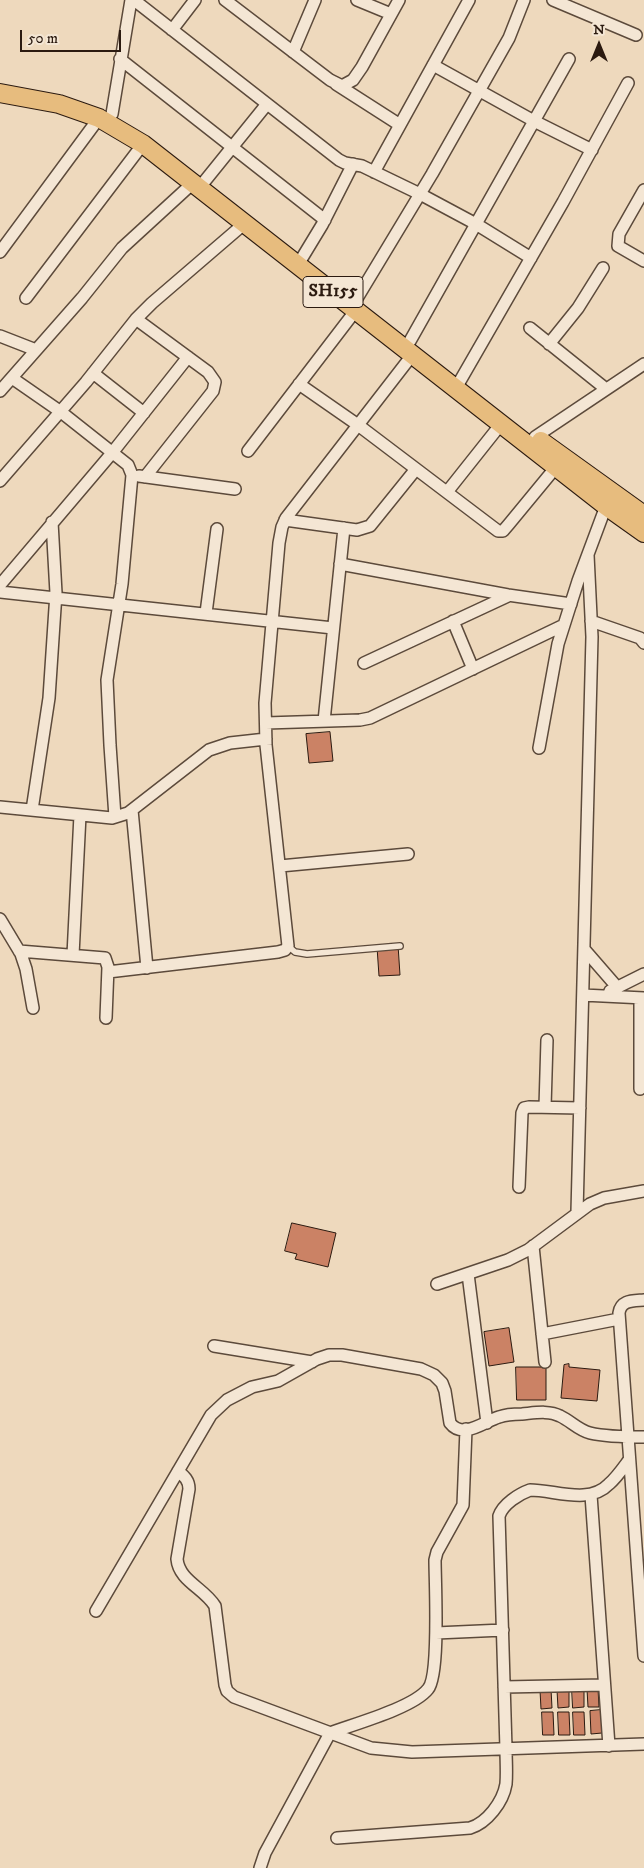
<!DOCTYPE html>
<html>
<head>
<meta charset="utf-8">
<style>
  body { margin:0 }
  #map { position:relative; width:644px; height:1868px; overflow:hidden; background:#eed9bd; font-family:"IM FELL DW Pica",serif }
  canvas { display:block }
  .north { position:absolute; left:574px; top:20px; width:50px; height:50px; -webkit-text-stroke:4px #f4e6d4; paint-order:stroke; rotate:0deg; font-size:14px; font-weight:700; line-height:20px; text-align:center; color:#2b1a10 }
  .north::after { content:''; display:block; margin:auto; width:18px; height:22px; background:#2b1a10; clip-path:polygon(50% 0,100% 100%,50% 72%,0 100%) }
  .scale { position:absolute; left:20px; top:30px; width:101px; height:22px; box-sizing:border-box; border:2px solid #2b1a10; border-top:0; padding-left:6px; font-size:15px; line-height:18px; white-space:nowrap; color:#2b1a10; -webkit-text-stroke:4px #f4e6d4; paint-order:stroke }
</style>
</head>
<body>
<div id="map">
<canvas width="644" height="1868"></canvas>
<div class="north">N</div>
<div class="scale">50 m</div>
</div>
<script>
const context = document.querySelector('canvas').getContext('2d');
context.lineJoin = 'round';
function fill(path, color) {
  context.fillStyle = color;
  context.fill(path, 'evenodd');
}
function trace(path, color, width, dash) {
  context.strokeStyle = color;
  context.lineWidth = width;
  context.lineCap = dash ? 'butt' : 'round';
  context.setLineDash(dash || []);
  context.stroke(path);
}
function drawText(font, color, halo, rows, align = 'center') {
  context.font = font + ' "IM FELL DW Pica",serif';
  context.lineWidth = 4.5;
  context.setLineDash([]);
  context.textBaseline = 'middle';
  context.strokeStyle = halo;
  context.fillStyle = color;
  for (const [text, x, y, turn = 0] of rows) {
    context.save();
    context.translate(x, y);
    context.rotate((+turn || 0) * Math.PI / 180);
    context.textAlign = isNaN(turn) ? turn : align;
    if (halo) context.strokeText(text, 0, 0);
    context.fillText(text, 0, 0);
    context.restore();
  }
}
const building = new Path2D(`
  M330,732L333,761L309,763L306,734Z
  M398,945L400,975L379,976L377,947Z
  M292,1223L336,1233L328,1267L295,1259L297,1254L285,1251Z
  M509,1328L514,1362L489,1366L484,1332Z
  M569,1364V1367L600,1370L597,1401L561,1398L564,1365Z
  M516,1367H546V1400H517Z
  M598,1688L599,1707H588L587,1689Z
  M551,1689L552,1708L541,1709L540,1690Z
  M569,1689V1707L558,1708L557,1690Z
  M572,1689H584V1707L573,1708Z
  M601,1710L602,1733L591,1734L590,1711Z
  M542,1712H553L554,1735H543Z
  M558,1712H569L570,1735H559Z
  M573,1712H584L585,1735H574Z`);
fill(building, '#cb8265');
trace(building, '#2b1a10', 1);
const service = new Path2D(`
  M288,946L295,952L307,954L400,946`);
const minor = new Path2D(`
  M134,0L339,160L345,163L362,166L420,194L476,224L531,258
  M225,0L330,80L342,86L353,80L362,67L399,0
  M357,0L391,14
  M553,0L636,35
  M172,30L195,0
  M293,52L315,0
  M120,59L325,220
  M433,65L534,121L592,150
  M336,84L400,125
  M112,114L131,0
  M374,172L469,0
  M204,182L267,104
  M644,190L619,234L618,246L644,261
  M0,252L99,118
  M302,258L322,225L353,164
  M26,298L143,144
  M356,300L432,174L509,38L524,0
  M136,319L208,372L215,382L213,391L145,477
  M530,328L606,389
  M0,336L36,350
  M410,341L569,59
  M549,344L578,308L603,268
  M93,373L144,413
  M12,378L61,412L128,465L132,475L122,584L107,680L110,745L115,817
  M460,381L563,202L628,83
  M299,384L358,425L498,531H503L509,524L556,467
  M0,391L82,298L122,248L194,182
  M535,437L644,364
  M248,451L356,310
  M139,476L235,489
  M0,481L86,382L136,319L152,303L245,223
  M447,492L501,424
  M285,520L357,530L370,526L416,469
  M340,564L508,595L571,604
  M0,585L112,453L188,357
  M0,592L333,628
  M206,613L217,529
  M453,621L473,669
  M591,621L640,638L644,643
  M364,663L508,596
  M324,721L344,528
  M266,723L360,720L370,718L564,625
  M539,748L558,644L578,581L606,506
  M0,807L112,818L128,813L209,750L230,743L266,739
  M32,810L49,698L56,593L52,522
  M132,810L147,968
  M280,866L408,854
  M0,919L21,954L26,969L33,1008
  M584,949L617,987
  M19,951L105,958L108,967L106,1018
  M73,955L80,815
  M108,972L278,952L285,950L288,946L266,745L265,703L279,543L282,527L286,518L413,354
  M610,991L644,974
  M583,995L644,998
  M640,998V1089
  M545,1107L547,1040
  M519,1187L522,1113L524,1108L529,1107L580,1108
  M577,1212L592,637L588,555
  M533,1246L545,1362
  M468,1274L487,1423
  M437,1284L508,1260L528,1250L590,1204L604,1198L644,1191
  M644,1300C632,1301 621,1300 619,1313L644,1656
  M542,1334L619,1319
  M214,1346L312,1362
  M178,1471C184,1476 189,1480 189,1489L177,1559C179,1581 204,1588 215,1606L225,1685L227,1691L234,1697L371,1748L412,1752L644,1744
  M591,1495L609,1746
  M96,1611L211,1415L227,1400L252,1387L278,1381L317,1359L329,1355H342L421,1369L434,1375L442,1383L445,1391L450,1423C463,1440 485,1421 499,1417C507,1414 514,1414 522,1414C534,1413 549,1410 560,1416C571,1421 578,1430 590,1433C607,1437 627,1437 644,1437
  M436,1633L503,1630
  M504,1687L604,1685
  M337,1838L470,1828C487,1823 503,1802 506,1784C507,1773 506,1760 506,1749L499,1516C503,1504 519,1494 530,1490C555,1490 589,1505 609,1484C617,1477 623,1468 629,1460
  M260,1868L265,1853L330,1733C354,1724 413,1708 428,1689C440,1675 435,1582 435,1560L437,1552L463,1505L466,1429`);
const primary = new Path2D(`
  M0,93L59,104L99,118L143,144L606,506L644,533
  M541,441L644,515`);
trace(service, '#5c4a3b', 8);
trace(minor, '#5c4a3b', 14);
trace(primary, '#2b1a10', 20);
trace(service, '#f4e6d4', 5.5);
trace(minor, '#f4e6d4', 11);
trace(primary, '#e7bc7e', 18);
for (const [x, y, w] of [
  [333,292,60]
]) {
  const box = new Path2D();
  box.roundRect(x - w / 2, y - 15.5, w, 31, 4);
  context.fillStyle = '#f4e6d4';
  context.fill(box);
  trace(box, '#2b1a10', 1);
}
drawText('bold 18px', '#2b1a10', null, [
  ["SH155",333,292]
]);
</script>
</body>
</html>
